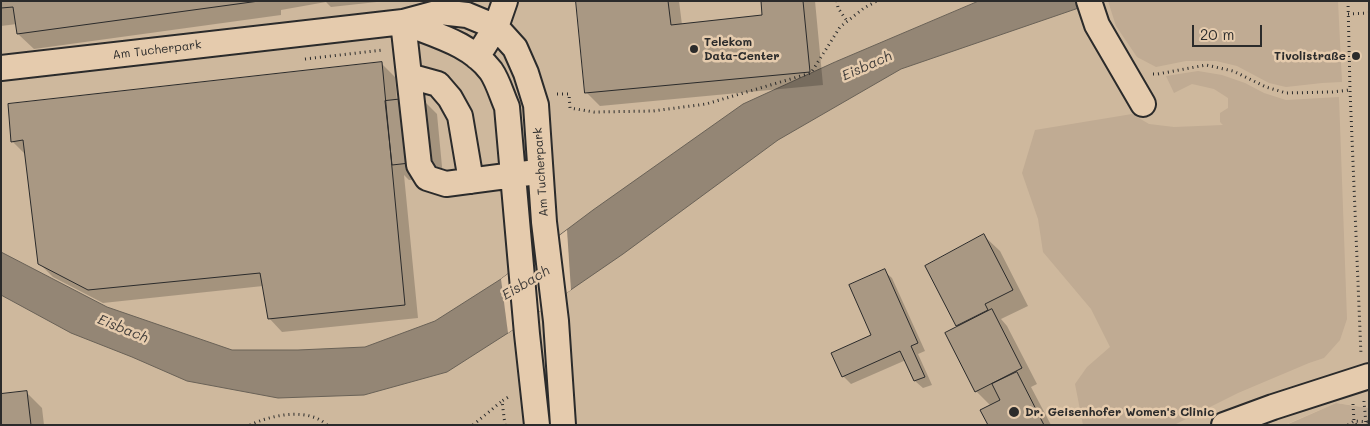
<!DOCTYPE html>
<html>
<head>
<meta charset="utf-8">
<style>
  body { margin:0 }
  #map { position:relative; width:1370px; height:426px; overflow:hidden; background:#dec5a8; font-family:Mali,sans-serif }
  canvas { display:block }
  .frame { position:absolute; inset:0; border:2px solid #2b2b2b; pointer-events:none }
  .scale { position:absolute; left:1192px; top:25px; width:70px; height:22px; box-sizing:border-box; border:2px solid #2b2b2b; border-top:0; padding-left:6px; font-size:15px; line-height:18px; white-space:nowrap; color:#2b2b2b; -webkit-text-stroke:4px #e5cbad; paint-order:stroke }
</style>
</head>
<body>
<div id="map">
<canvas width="1370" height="426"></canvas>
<div class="frame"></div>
<div class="scale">20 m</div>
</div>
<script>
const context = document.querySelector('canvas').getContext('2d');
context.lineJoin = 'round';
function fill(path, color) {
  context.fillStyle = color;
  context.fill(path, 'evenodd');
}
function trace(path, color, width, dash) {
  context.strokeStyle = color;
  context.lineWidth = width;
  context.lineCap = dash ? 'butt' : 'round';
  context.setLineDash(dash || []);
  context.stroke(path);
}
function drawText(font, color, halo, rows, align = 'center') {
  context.font = font + ' Mali,sans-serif';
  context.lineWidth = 5;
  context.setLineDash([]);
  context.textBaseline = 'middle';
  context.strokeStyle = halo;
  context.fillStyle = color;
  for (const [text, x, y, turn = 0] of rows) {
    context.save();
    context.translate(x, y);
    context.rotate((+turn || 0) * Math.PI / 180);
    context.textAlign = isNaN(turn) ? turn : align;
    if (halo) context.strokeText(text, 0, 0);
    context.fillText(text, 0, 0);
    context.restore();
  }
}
fill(new Path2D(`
  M1,1H1369V408L1336,403L1285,425H1Z`), '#ceb89d');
fill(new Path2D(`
  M1108,1H1338L1342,82L1322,83L1286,87L1269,83L1237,66L1216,61H1186L1156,67L1137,57L1116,26Z
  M1198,71L1222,75L1245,83L1264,93L1286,100L1339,97L1347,319L1340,340L1324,358L1309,363L1238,393L1174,425H1083L1075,384L1087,367L1110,347L1091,309L1043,252L1038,219L1022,173L1035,130L1132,114L1149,124L1174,127L1223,125L1220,122V113L1228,108V98L1214,89L1192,84L1174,93L1166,76Z
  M1336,403L1369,408V425H1286Z`), '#c0ab93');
const water = new Path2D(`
  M979,1H1099L901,69L778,140L623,254L508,333L447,372L364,395L278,398L187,381L132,357L71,333L1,295V252L107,307L232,350H298L365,347L435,321L501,279L593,210L743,104L835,62Z`);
fill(water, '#948675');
trace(water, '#6a6257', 1);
fill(new Path2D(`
  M567,230L571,290L508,333L501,279Z`), '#dec5a8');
fill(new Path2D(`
  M1,1H386L331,7L326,2L281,10V15L34,49L18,34L17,24L1,26Z
  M578,1H679L682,25L764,17L762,1H815L823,85L600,106L586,92Z
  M382,64L395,77L397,101L421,98L437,114L443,177L409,180L404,175L418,318L282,332L269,318L263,286L103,303L53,277L40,264L25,154L12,141Z
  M984,236L1000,251L1028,306L1001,319L1007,326L1037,384L1031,387L1051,425H989L991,406L976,391L958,327L926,266Z
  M884,271L892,278L925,351L918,354L932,385L923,388L915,381L906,360L851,384L843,376L873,335Z
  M26,392L42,408L44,425H1Z`), '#0003');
const building = new Path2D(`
  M1,1H259L17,34L13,7L1,8Z
  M576,1H668L671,25L762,15L761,1H803L810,72L585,93Z
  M382,62L405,305L268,319L260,273L88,290L38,264L23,140L11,142L8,104Z
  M422,97L428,161L392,165L385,101Z
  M984,234L1013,290L985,304L988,310L956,326L925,266Z
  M885,269L918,343L911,346L925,377L914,381L900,351L842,377L831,353L871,335L849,285Z
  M992,309L1022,368L975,392L945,333Z
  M1017,372L1044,425H988L980,410L1000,400L992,384Z
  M27,391L31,425H1V394Z`);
fill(building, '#a99883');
trace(building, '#2b2b2b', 1);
const minor = new Path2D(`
  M1089,1L1097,25L1143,104
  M403,22C434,35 470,43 491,71C498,81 502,96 507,107L527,334L537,425
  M403,22L419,165L427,178L446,184L529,173
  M477,57L496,27L505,1
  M1,68L403,22L440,12L467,15L496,27L515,48L526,73L536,105L544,222L556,321L563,425
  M409,76L438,84L450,98L460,116L471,181
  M1224,425L1273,407L1369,376`);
trace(minor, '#2b2b2b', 28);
trace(new Path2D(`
  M837,1L838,8L847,21
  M1348,1L1350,90L1361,355
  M1348,14L1369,13
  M305,59L383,50
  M1153,74H1158L1206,65L1233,71L1266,87L1286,93L1332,92L1350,90
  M557,94H569L570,108L594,112L653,111L706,104L811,73L840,27L864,8L877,1
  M1364,401L1366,425
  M1353,404L1354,421L1356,425
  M250,425C271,415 308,407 327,425
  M473,425L502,401
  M505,425L502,401L510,396
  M1348,425L1354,421L1369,422`), '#2b2b2b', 3, [1, 4]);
trace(minor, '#e5cbad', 24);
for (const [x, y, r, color] of [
  [694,49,5,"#2b2b2b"],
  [1356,56,5,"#2b2b2b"],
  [1014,412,6,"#2b2b2b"]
]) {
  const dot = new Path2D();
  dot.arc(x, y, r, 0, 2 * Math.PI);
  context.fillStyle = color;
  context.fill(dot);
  trace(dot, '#e5cbad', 2);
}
drawText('bold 12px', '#2b2b2b', '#e5cbad', [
  ["Telekom",704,42],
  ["Data-Center",704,56],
  ["Tivolistraße",1346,56,"right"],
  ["Dr. Geisenhofer Women's Clinic",1025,412]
], 'left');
drawText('12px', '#2b2b2b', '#e5cbad', [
  ["Am Tucherpark",157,50,-7],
  ["Am Tucherpark",541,172,-94]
]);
drawText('italic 14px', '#403d3a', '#e5cbad', [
  ["Eisbach",867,66,-24],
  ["Eisbach",526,283,-31],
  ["Eisbach",123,329,22]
]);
</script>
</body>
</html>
